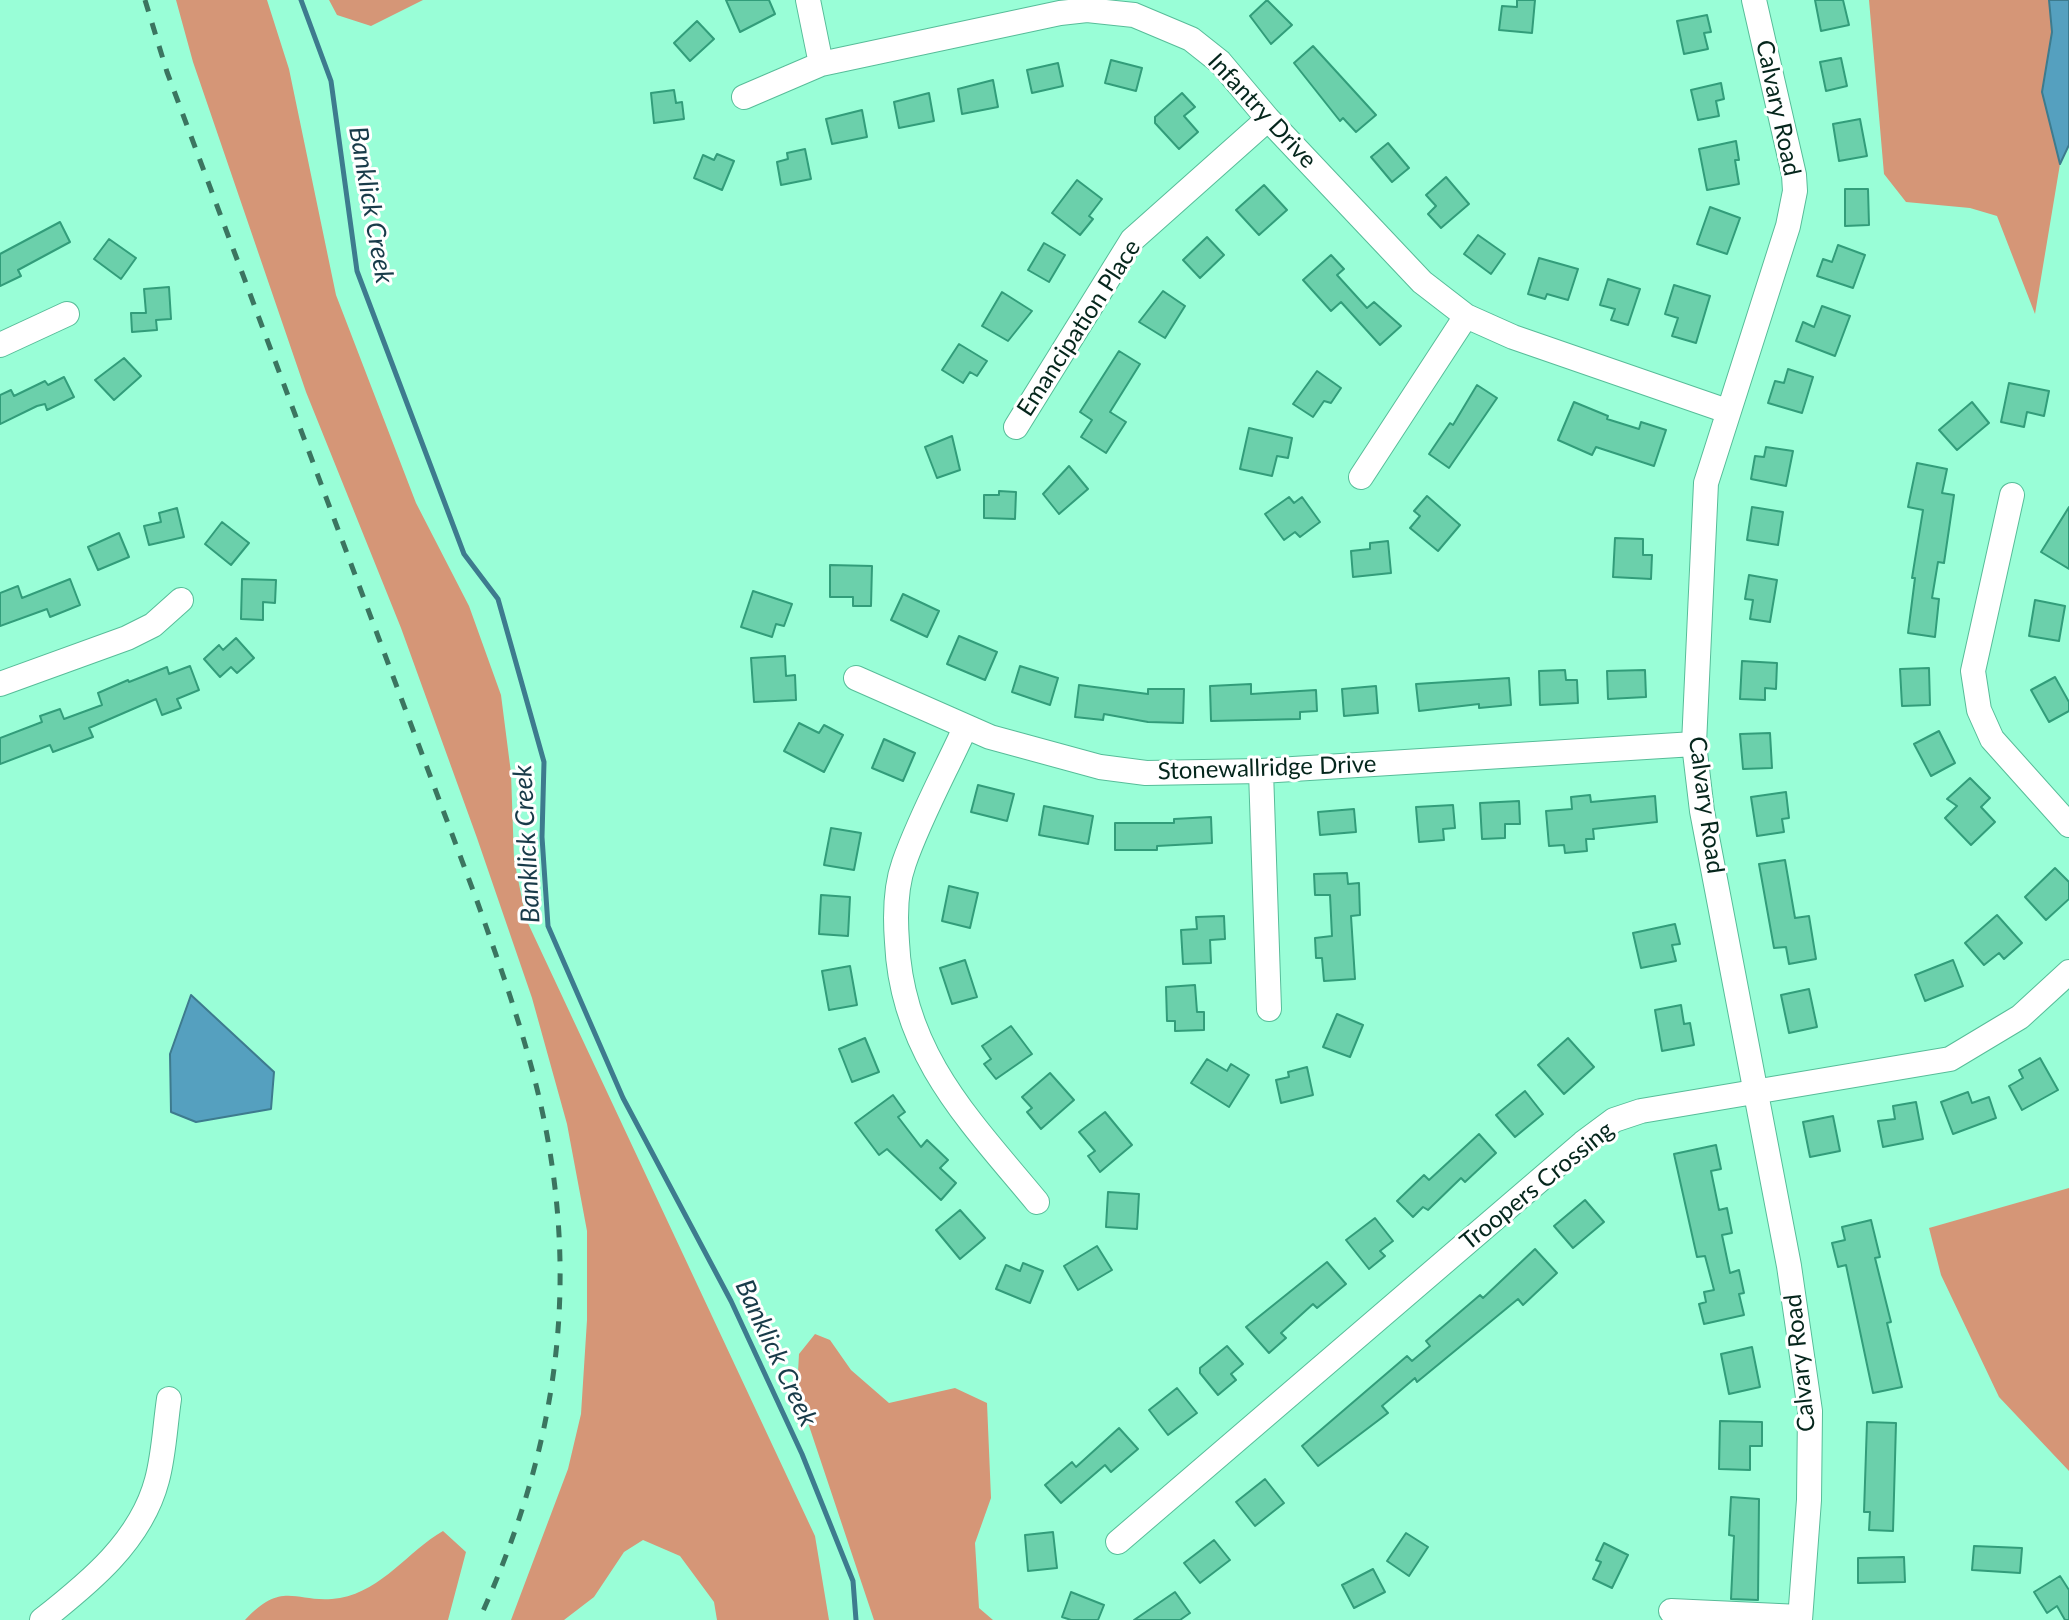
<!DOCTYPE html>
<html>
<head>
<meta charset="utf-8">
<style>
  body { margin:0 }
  canvas { display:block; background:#99fed7 }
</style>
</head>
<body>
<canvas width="2069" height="1620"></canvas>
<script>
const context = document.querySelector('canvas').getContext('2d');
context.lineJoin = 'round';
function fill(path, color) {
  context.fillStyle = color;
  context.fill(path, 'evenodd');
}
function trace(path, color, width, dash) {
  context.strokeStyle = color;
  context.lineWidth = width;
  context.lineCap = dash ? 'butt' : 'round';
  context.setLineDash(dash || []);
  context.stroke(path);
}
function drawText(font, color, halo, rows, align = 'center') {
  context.font = font + ' Lato,sans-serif';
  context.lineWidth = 6;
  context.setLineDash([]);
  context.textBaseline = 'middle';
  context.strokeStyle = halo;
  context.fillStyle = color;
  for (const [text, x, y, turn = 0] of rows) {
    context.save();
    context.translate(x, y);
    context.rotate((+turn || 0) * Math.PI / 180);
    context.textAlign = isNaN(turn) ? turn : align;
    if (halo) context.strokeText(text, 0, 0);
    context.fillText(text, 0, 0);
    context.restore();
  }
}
fill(new Path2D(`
  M176,0H267L289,69L336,295L416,503L469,606L501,695L511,773L514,859L526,919L815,1536L829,1620H717L714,1602L680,1556L643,1540L624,1552L594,1597L564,1620H511L568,1469L581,1414L587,1320V1231L567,1124L532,998L477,838L401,628L306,392L193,62Z
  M329,0H423L371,26L337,15Z
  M1869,0H2049L2052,32L2042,92L2060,164L2035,314L1997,216L1970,208L1906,202L1884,174Z
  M2069,1188V1471L1999,1397L1941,1275L1929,1228Z
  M815,1334L830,1340L851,1370L889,1403L955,1388L987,1403L991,1498L975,1543L979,1608L993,1620H874L797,1390L799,1354Z
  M443,1531L466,1552L448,1620H245C284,1578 296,1605 340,1598C383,1590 408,1551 443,1531Z`), '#d59677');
const water = new Path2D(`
  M2049,0H2069V145L2060,164L2042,92L2052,32Z
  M191,995L274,1072L271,1109L196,1122L171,1112L170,1054Z`);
fill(water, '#55a0bf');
trace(water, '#3d7b8e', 2);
trace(new Path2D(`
  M301,0L331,81L357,271L464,554L498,599L544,762L542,837L548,926L623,1098L731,1301L802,1454L853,1581L856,1620`), '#3d7b8e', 5);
const building = new Path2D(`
  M726,0H769L775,14L740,32Z
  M1267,0L1292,25L1271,44L1250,16Z
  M1517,0H1535L1532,33L1499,30L1502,6L1517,7Z
  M1815,0H1843L1849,25L1821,31Z
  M1707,15L1711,32L1704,33L1708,49L1684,54L1677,21Z
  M697,21L714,39L690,61L674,43Z
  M1313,46L1376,115L1356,132L1343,118L1340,121L1294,63Z
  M1841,58L1847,86L1826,91L1820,62Z
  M1111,60L1142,68L1136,91L1105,83Z
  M1058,63L1063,86L1032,93L1027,70Z
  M993,80L998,107L962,114L958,89Z
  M1721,83L1724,99L1716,101L1719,116L1698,120L1691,90Z
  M674,90L676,103L682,102L684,119L654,123L651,93Z
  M929,93L934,121L899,128L894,102Z
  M1182,93L1195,107L1184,116L1198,132L1179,149L1155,123V117Z
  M862,110L867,137L832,144L826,119Z
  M1860,119L1867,156L1839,161L1833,124Z
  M1736,141L1739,160H1735L1739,184L1707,190L1699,149Z
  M1388,143L1409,168L1392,182L1371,157Z
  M805,149L811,179L781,185L777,162L788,159L787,153Z
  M717,154L734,161L722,190L694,178L703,155L714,160Z
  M1446,177L1469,204L1441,228L1428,214L1436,206L1426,195Z
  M1077,180L1102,199L1089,216L1093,219L1080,235L1052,213Z
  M1264,185L1287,210L1259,235L1236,210Z
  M1845,189H1868L1869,225L1845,226Z
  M1710,207L1740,218L1727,254L1697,244Z
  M60,222L70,242L18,270L21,276L0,286V254Z
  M1478,235L1505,254L1491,274L1464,254Z
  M1207,237L1224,255L1200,278L1183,260Z
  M109,239L136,258L121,279L94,259Z
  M1044,243L1065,255L1049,282L1028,270Z
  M1838,245L1865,255L1853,288L1817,276L1823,259L1832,262Z
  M1331,255L1344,269L1337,275L1367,308L1374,302L1401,326L1380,345L1341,302L1331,311L1303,280Z
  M1539,258L1578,269L1568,300L1547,294L1545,299L1528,294Z
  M1608,279L1640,289L1628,325L1611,320L1615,309L1600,305Z
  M1674,285L1710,296L1696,343L1672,336L1678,318L1665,314Z
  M169,287L171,319L156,320L157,330L132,332L131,313H146L144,289Z
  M1163,291L1185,306L1165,338L1139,322Z
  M1002,292L1032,311L1008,341L982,326Z
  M1822,306L1850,316L1835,356L1796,341L1803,322L1814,327Z
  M959,344L987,361L977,376L970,372L963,383L942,370Z
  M1119,351L1140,364L1110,412L1126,422L1106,453L1081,437L1092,420L1080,412Z
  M124,358L141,376L114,400L95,380Z
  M1788,369L1813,377L1802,413L1768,403L1775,381L1784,383Z
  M1317,371L1341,388L1331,403L1324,401L1313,417L1293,404Z
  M64,377L74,397L47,410L45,404L37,406L0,424V395L11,390L14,396L45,381L48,385Z
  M2009,383L2049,391L2044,416L2027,412L2024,427L2001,422Z
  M1477,385L1497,398L1449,468L1429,454L1450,423L1453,425Z
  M1574,402L1608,416L1607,419L1639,429L1641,422L1666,430L1654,466L1596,447L1592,455L1558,440Z
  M1972,402L1989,423L1957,450L1939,430Z
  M1249,428L1292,438L1288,458L1277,456L1272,476L1240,469Z
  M952,436L960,470L937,478L925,447Z
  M1766,447L1793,451L1786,486L1751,479L1755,456L1764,457Z
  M1917,463L1947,469L1942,493L1954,495L1944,563L1938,562L1932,598L1939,599L1935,637L1908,633L1915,578H1912L1923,510L1908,507Z
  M1069,466L1088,489L1059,514L1043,494Z
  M999,491L1016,492L1015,519L984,518V495H999Z
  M1427,496L1460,525L1438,551L1410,528L1420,516L1414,511Z
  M1289,497L1294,503L1302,497L1320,522L1300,537L1295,532L1284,540L1265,514Z
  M1752,507L1783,512L1778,545L1747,540Z
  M2069,507V569L2041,552Z
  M177,508L184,537L149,545L144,526L161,522L159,513Z
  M222,522L249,543L231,565L205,544Z
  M119,533L129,557L98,570L88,547Z
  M1615,538L1643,539V555H1652L1651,579L1613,577Z
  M1388,541L1391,573L1353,577L1351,551L1370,549V543Z
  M830,565L872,566L871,606H853V597H830Z
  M1749,575L1777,580L1770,622L1750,619L1753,600L1745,599Z
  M70,579L80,605L50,617L47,609L0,626V593L18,586L22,598Z
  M242,579L276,580L275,603L263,602V620L241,619Z
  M753,591L792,604L784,626L776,624L772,637L741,627Z
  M903,594L939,611L927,637L891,620Z
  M2035,600L2065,606L2059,641L2029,636Z
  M959,636L997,652L985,680L947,664Z
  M236,638L254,658L237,673L231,667L220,677L204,659L219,645L223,650Z
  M785,656L786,676L795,675L796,700L754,702L751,658Z
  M1742,661L1777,663L1776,689L1765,688V700L1740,699Z
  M190,666L199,690L177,699L181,708L162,715L156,699L89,728L93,737L53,752L50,745L0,764V738L42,722L40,716L60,709L64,719L102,705L98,693L128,680L129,682L167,667L169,674Z
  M1020,666L1058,678L1050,705L1012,692Z
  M1929,668L1930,705L1902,706L1900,669Z
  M1565,670L1566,680H1577L1578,703L1540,705L1539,671Z
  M1645,670L1646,697L1608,699L1607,671Z
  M2055,677L2069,702V711L2049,722L2031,690Z
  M1509,678L1511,705L1479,708V704L1419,711L1416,684Z
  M1251,684V694L1316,690L1317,711L1300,712V719L1211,721L1210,686Z
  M1079,685L1148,694V689H1184L1183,723L1148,722L1104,714L1103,720L1075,717Z
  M1376,686L1378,713L1344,716L1342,689Z
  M799,723L819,733L824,725L843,735L824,772L784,751Z
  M1939,731L1955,763L1931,776L1914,744Z
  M1770,733L1772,768L1743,769L1740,734Z
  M884,739L915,753L903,781L872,768Z
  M1970,778L1990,798L1981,807L1995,822L1971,845L1945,818L1957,806L1947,799Z
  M978,785L1014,794L1007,821L971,812Z
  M1786,792L1789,818L1782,819L1784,832L1757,836L1751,797Z
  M1590,795L1591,802L1655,796L1657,822L1593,829L1594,839H1586L1587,851L1565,853L1564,845L1549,846L1546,811L1572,809L1571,797Z
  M1519,801L1520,824H1505V838L1482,839L1480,803Z
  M1453,805L1455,828L1443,829L1444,840L1419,842L1416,807Z
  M1044,806L1093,816L1088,844L1039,835Z
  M1354,809L1356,832L1320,835L1318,812Z
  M1211,817L1212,843L1157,846V850H1115V823H1174V819Z
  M831,828L861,833L854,870L824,865Z
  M1785,860L1795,918L1809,916L1816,959L1789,964L1786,947L1774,948L1759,864Z
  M2055,868L2069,882V899L2046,920L2025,897Z
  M1347,873L1348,884L1359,883L1360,915L1351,916L1355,979L1324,981L1322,958H1316L1315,938L1332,936L1330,895H1315L1314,874Z
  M949,886L978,893L970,928L942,921Z
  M821,895L850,897L848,936L819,934Z
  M1997,915L2022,943L2004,959L1999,953L1984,965L1965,943Z
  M1224,916L1225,939L1210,940L1211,963L1183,964L1181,930L1197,929L1196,917Z
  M1675,924L1680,944L1672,945L1676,961L1641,968L1633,933Z
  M965,960L977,997L952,1004L940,968Z
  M1953,960L1963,986L1925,1001L1915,975Z
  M850,966L857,1005L829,1010L822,971Z
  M1195,985L1197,1012H1204V1030L1175,1031V1021H1167L1166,987Z
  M1809,989L1817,1027L1789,1033L1781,995Z
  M1681,1005L1684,1024L1690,1023L1694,1045L1662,1051L1655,1010Z
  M1337,1014L1363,1025L1350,1057L1323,1047Z
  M1011,1026L1032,1054L996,1079L984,1064L991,1059L982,1046Z
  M865,1038L879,1072L852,1082L839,1049Z
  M1568,1038L1594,1067L1564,1094L1538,1065Z
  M2040,1058L2058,1090L2022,1110L2009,1086L2023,1078L2019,1070Z
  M1207,1059L1227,1071L1231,1064L1249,1075L1229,1107L1191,1083Z
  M1307,1067L1313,1095L1281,1103L1276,1080L1289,1077L1288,1072Z
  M1050,1073L1074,1100L1041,1129L1027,1112L1032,1108L1022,1097Z
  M1525,1091L1543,1114L1515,1137L1496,1115Z
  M1968,1092L1972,1103L1989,1097L1996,1118L1953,1134L1941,1102Z
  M893,1095L905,1112L898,1117L921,1147L927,1140L948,1160L940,1168L956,1183L941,1200L887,1149L879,1155L855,1123Z
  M1916,1102L1923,1139L1883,1147L1878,1121L1895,1119L1893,1106Z
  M1105,1112L1132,1145L1100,1172L1088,1156L1095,1151L1079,1132Z
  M1833,1116L1840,1151L1810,1157L1803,1122Z
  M1479,1134L1496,1153L1465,1182L1461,1178L1428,1210L1423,1207L1413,1217L1397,1201L1424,1175L1429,1180Z
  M1716,1145L1721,1169L1711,1171L1719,1210L1727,1208L1732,1233L1722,1235L1730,1273L1739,1270L1744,1293L1739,1294L1744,1315L1704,1324L1699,1304L1706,1302L1704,1292L1714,1290L1705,1256L1697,1257L1674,1154Z
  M1108,1192L1139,1194L1137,1229L1106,1227Z
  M1585,1200L1604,1222L1573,1248L1554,1226Z
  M960,1210L985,1238L960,1259L936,1230Z
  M1375,1218L1393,1241L1380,1251L1385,1256L1369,1269L1346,1240Z
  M1871,1220L1880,1257L1875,1258L1891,1322L1887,1323L1902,1387L1873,1393L1846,1265L1838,1267L1832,1243L1845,1240L1842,1227Z
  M1097,1246L1112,1270L1078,1290L1064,1266Z
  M1535,1249L1557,1273L1523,1305L1518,1299L1417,1382L1415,1378L1382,1406L1388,1413L1318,1466L1302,1446L1407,1356L1412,1361L1430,1346L1426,1341L1480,1295L1483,1298Z
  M1327,1262L1346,1284L1317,1308L1313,1304L1281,1333L1286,1338L1269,1353L1246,1327Z
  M1023,1263L1043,1271L1030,1303L996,1289L1006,1265L1020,1271Z
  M1227,1346L1243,1364L1231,1374L1236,1380L1218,1395L1200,1373V1368Z
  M1752,1347L1760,1387L1729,1394L1721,1354Z
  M1177,1388L1197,1413L1168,1435L1149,1410Z
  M1720,1421L1762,1422V1446H1750V1470L1719,1469Z
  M1867,1422L1896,1423L1893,1531L1869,1530L1870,1512H1864Z
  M1119,1428L1138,1449L1111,1472L1105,1465L1061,1503L1045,1485L1072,1462L1076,1467Z
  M1265,1479L1284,1503L1255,1526L1236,1502Z
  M1731,1497L1759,1499L1758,1600L1731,1599L1734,1536L1729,1535Z
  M1053,1532L1057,1568L1028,1571L1025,1535Z
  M1406,1533L1428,1547L1409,1576L1387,1561Z
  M1214,1540L1230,1560L1200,1583L1184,1563Z
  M1604,1543L1628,1555L1612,1588L1593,1579L1601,1562L1596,1560Z
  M1974,1546L2022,1548L2020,1573L1972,1570Z
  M1904,1557L1905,1582L1858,1583V1558Z
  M1373,1569L1385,1592L1354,1608L1342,1585Z
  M2060,1576L2069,1590V1620H2065L2057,1606L2047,1613L2034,1592Z
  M1071,1592L1104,1605L1098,1620H1071L1062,1617Z
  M1175,1592L1190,1613L1180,1620H1134Z`);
fill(building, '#6bd0ab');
trace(building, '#329d7a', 2);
const minor = new Path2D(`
  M808,0L821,64
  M1754,0L1794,175L1795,191L1788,226L1706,483L1694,744L1702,811L1789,1266L1810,1411L1809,1500L1800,1620
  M744,97L821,64L1060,13L1087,10L1134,15L1191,39L1220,62L1268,119L1422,282L1466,316L1513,337L1727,411
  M0,345L67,314
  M1016,427L1132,240L1268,119
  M1361,477L1466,316
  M2012,495L1973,671L1979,710L1992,739L2069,825
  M856,678L990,737L1100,767L1146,773L1261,771L1694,744
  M0,684L127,638L153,625L181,600
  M965,728C945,772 920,817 904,863C895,888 895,916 897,942C902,1054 970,1121 1037,1202
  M1261,771L1269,1009
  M1118,1542L1583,1143L1614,1120L1641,1111L1950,1059L2020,1017L2069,972
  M1671,1611L1800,1617
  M42,1620C89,1583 141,1541 157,1480C164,1454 165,1426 169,1399`);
trace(minor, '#57bd99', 26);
trace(minor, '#fff', 24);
trace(new Path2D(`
  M145,0L167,72L477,901C504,977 532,1054 547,1135C579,1308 551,1462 479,1620`), '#3b7560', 5, [12, 12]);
drawText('24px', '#05261c', '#fff', [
  ["Calvary Road",1778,108,78],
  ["Infantry Drive",1262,111,47],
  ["Emancipation Place",1079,328,-57],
  ["Stonewallridge Drive",1267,768,-2],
  ["Calvary Road",1706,805,82],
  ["Troopers Crossing",1537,1186,-39],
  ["Calvary Road",1800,1363,-96]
]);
drawText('italic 26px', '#183b49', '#fff', [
  ["Banklick Creek",371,205,80],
  ["Banklick Creek",527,844,-93],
  ["Banklick Creek",776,1353,65]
]);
</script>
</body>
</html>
